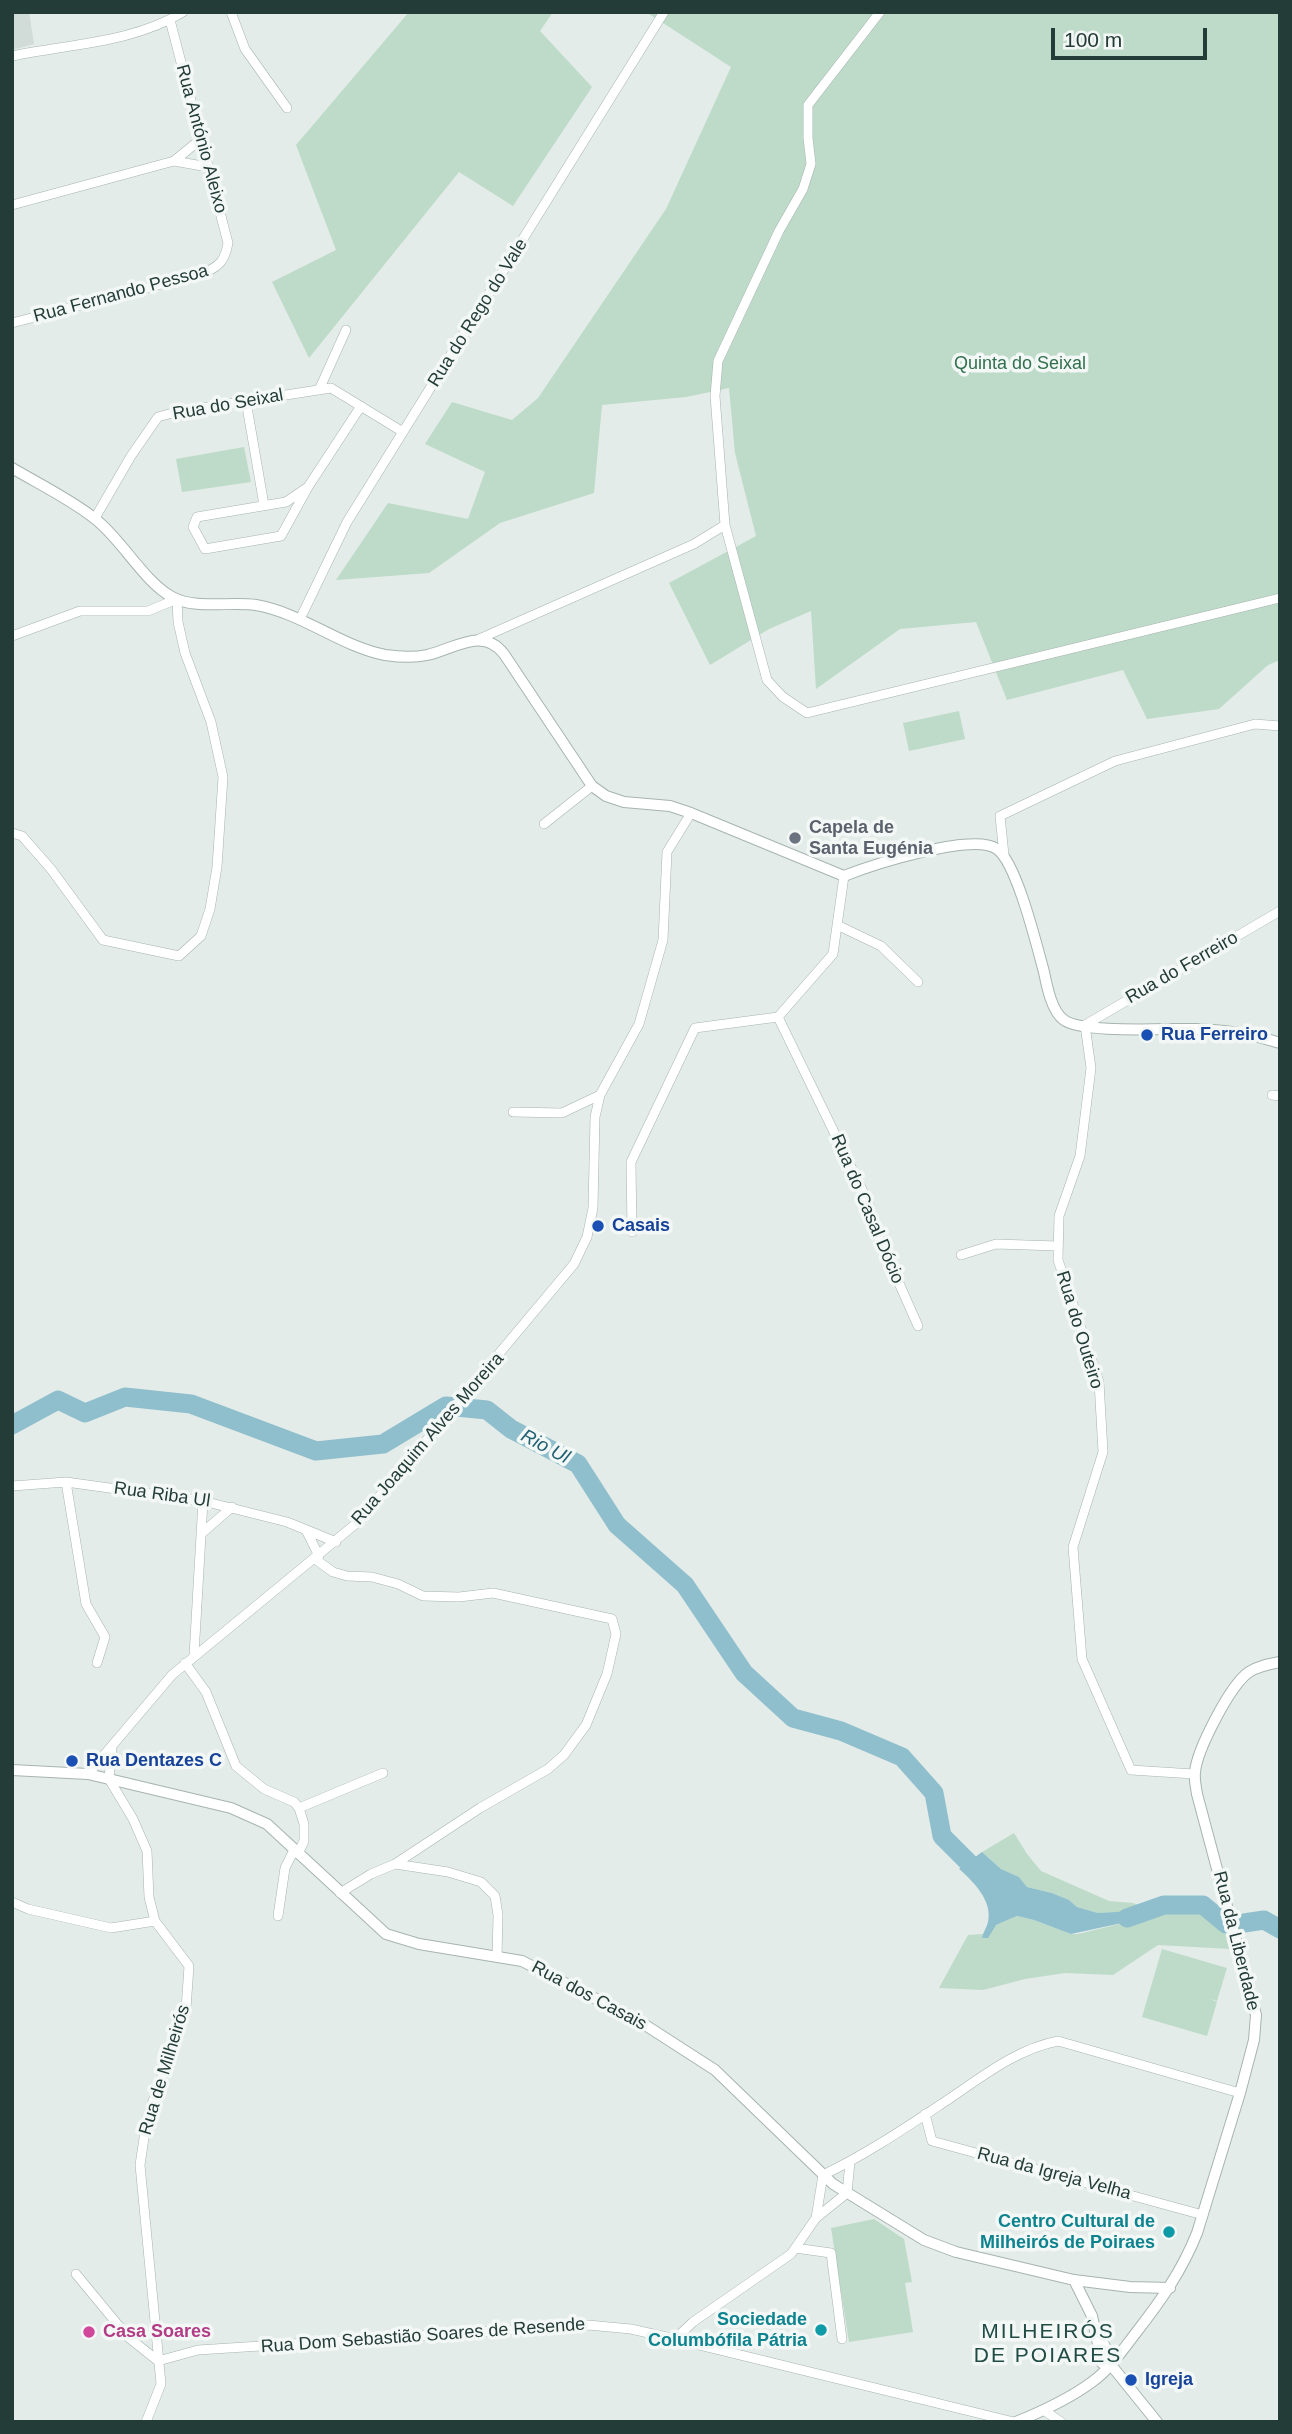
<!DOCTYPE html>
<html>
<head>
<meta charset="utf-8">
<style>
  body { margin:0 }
  #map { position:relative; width:1292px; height:2434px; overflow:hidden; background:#e3ece8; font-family:Arial,sans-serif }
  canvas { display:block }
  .frame { position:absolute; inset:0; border:14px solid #243c37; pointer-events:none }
  .scale { position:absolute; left:1051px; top:28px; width:156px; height:32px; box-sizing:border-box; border:4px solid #243c37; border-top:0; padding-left:9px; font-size:21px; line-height:24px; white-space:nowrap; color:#243c37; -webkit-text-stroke:5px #f3f8f6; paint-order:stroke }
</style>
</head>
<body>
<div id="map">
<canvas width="1292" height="2434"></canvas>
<div class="frame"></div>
<div class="scale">100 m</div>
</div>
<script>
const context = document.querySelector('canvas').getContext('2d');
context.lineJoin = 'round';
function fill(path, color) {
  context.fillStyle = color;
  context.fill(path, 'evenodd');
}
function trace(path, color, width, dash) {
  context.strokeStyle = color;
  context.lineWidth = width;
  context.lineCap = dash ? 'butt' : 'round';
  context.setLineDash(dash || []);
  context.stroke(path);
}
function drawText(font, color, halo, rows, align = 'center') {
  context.font = font + ' Arial,sans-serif';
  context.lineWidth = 7;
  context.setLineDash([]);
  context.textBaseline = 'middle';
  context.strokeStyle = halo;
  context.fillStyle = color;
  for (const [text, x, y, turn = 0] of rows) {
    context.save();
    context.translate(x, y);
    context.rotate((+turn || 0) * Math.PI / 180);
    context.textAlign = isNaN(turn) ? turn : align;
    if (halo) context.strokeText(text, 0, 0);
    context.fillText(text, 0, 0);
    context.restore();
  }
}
fill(new Path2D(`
  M12,12H29L34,44L12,50Z`), '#d1dbd7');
fill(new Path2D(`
  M409,12H553L540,31L592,87L513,206L459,172L309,358L272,282L336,250L296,145Z
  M646,12H1280V660L1268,665L1219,709L1147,719L1123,670L1007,700L976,622L900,629L816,689L811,611L769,629L710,665L669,583L756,536L735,453L729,388L686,397L602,405L594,493L500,523L429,573L336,580L388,503L468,519L485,472L425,444L452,402L512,420L538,398L666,209L731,67Z
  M244,447L251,482L182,492L176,459Z
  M959,711L965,739L909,751L903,723Z
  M1014,1833L1027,1854L1041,1871L1109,1901L1133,1903L1151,1910L1164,1905H1203L1226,1924L1231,1949L1158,1945L1113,1975L1065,1973L1025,1979L983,1990L939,1988L968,1935L983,1934L996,1925L1017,1916L1034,1920L1071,1934H1078L1136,1920L1150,1911L1098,1913L1077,1907L1069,1900L1052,1893L1027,1887L1019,1877L1001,1869L982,1852Z
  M1162,1949L1227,1968L1217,2001L1209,1999L1217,2002L1207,2036L1142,2017Z
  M874,2219L904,2239L912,2282L905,2283L913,2332L849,2342L831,2228Z`), '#bddbc8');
fill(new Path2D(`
  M982,1852L1001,1869L1019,1877L1027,1887L1052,1893L1069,1900L1077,1907L1098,1913L1151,1910L1136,1920L1071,1934L1034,1920L1017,1916L996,1925L988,1938H982C983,1932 987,1927 988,1922C993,1901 973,1881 959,1869Z`), '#8fbfcd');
trace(new Path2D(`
  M12,1425L58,1400L85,1413L125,1397L191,1404L316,1451L383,1444L446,1406L487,1410L511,1429L578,1464L617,1525L685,1585L744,1673L793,1718L841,1731L902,1757L934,1793L942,1836L986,1880
  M1127,1918L1164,1905H1203L1226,1924
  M1244,1923L1264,1920L1280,1929`), '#8fbfcd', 19);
const minor = new Path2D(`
  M231,12L245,49L287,108
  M12,56C68,44 133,43 183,12
  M174,161L208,167
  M12,205L174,161L201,139
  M12,323L204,273C220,266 225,260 228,243L170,20
  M319,390L346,330
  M246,401L264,505
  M308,487L281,536L205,549L193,527L197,517L286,502L308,487L361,406
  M95,518L131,456L158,417L176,412L331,388L403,432
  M725,525L767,680L783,697L807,713L1280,598
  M300,619L347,522L664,12
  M12,636L80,611H148L177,599L178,622L185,653L211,722L223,777L217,867L210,909L201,936L179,956L103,940L51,869L22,836L12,833
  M479,639L694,544L725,525L715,396L718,361L779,231L803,189L811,164L808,138V105L880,12
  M544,824L592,786
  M1004,855L1000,816L1115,761L1255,724L1280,726
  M837,925L881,946L918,982
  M778,1017L869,1204L871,1220L918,1326
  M1272,1095L1280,1096
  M513,1112L562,1113L600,1095
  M632,1232L631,1162L695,1028L778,1017L833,954L844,876
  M961,1255L996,1244L1058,1246
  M66,1482L86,1604L105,1637L97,1663
  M12,1486L66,1482L203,1501L287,1522L336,1542
  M307,1532L319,1556
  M202,1533L232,1507
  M315,1559L333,1572L347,1576L372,1577L398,1584L423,1596L459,1597L493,1593L612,1619L616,1634L607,1674L586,1725L564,1755L548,1769L480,1808L395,1864
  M194,1655L203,1501
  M185,1663L206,1692L236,1766L264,1789L294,1802L299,1808L304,1824V1841L298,1854
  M112,1747L109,1779L133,1819L147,1851L149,1897L155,1921L189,1966L186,2009L147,2118L140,2165L161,2384L146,2422
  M88,1774L172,1675L358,1522L574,1264L587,1237L593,1208L595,1117L600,1095L639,1024L663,940L667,852L691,813
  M1194,1774L1131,1770L1082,1659L1073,1547L1103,1452L1099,1382L1058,1260L1059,1216L1080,1156L1091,1068L1085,1025L1280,911
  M299,1808L383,1773
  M340,1893L371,1874L395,1864L448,1872L481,1882L495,1896L498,1915L497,1957
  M12,1902L28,1909L111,1928L155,1921
  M278,1916L285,1868L294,1850
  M925,2114L932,2141L1203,2215
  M816,2218L823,2175C867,2154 908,2126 949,2099C983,2076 1017,2049 1058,2041L1240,2093
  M795,2248L831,2253L842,2339
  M76,2274L128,2337L158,2361L198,2350L588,2325L631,2329L675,2339L1014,2422
  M675,2339L693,2322L791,2254L816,2218L847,2193L850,2162
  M1045,2411L1061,2422`);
const tertiary = new Path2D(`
  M12,468C39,484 70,499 94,518C121,538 143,581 172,597C196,610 230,601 256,605C302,613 340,646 385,655C399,657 414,658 427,655C454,649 483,626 504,654L592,786L606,796L624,802L670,806L691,813L844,876C872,865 973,832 997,849C1017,863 1037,947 1044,972C1047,987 1052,1012 1064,1020C1083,1034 1170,1028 1196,1029C1224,1030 1253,1034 1280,1043
  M12,1770L88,1774L231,1808L267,1824L386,1934L419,1944L522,1961L639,2021L715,2070L833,2184L924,2240L956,2252L1074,2280L1130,2287L1170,2288
  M1074,2280L1092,2316L1102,2363L1111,2365
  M1095,2326L1109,2355L1111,2365L1157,2422
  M1016,2422C1043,2411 1069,2399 1092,2382C1110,2369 1122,2351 1135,2334C1160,2302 1182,2271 1197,2233L1240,2093L1254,2040L1256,2015L1197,1794C1196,1787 1194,1779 1195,1772C1197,1750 1230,1685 1249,1672C1258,1666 1269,1664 1280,1662`);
trace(minor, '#a6b4af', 10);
trace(tertiary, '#a6b4af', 12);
trace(minor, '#fff', 9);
trace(tertiary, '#fff', 10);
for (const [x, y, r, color] of [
  [795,838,7,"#6b7280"],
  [1147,1035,7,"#1a4fb4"],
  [598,1226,7,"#1a4fb4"],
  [72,1761,7,"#1a4fb4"],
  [1169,2232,7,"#0f9aa8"],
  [821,2330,7,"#0f9aa8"],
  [89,2332,7,"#d1479c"],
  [1131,2380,7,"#1a4fb4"]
]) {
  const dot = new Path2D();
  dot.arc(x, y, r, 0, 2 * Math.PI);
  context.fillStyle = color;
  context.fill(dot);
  trace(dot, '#f3f8f6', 2.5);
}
drawText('18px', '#243c37', '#f3f8f6', [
  ["Rua António Aleixo",201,139,75],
  ["Rua Fernando Pessoa",121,294,-15],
  ["Rua do Rego do Vale",478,313,-58],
  ["Rua do Seixal",228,405,-10],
  ["Rua do Ferreiro",1182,968,-30],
  ["Rua do Casal Dócio",867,1209,67],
  ["Rua do Outeiro",1079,1330,73],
  ["Rua Joaquim Alves Moreira",428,1439,-49],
  ["Rua Riba Ul",162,1495,8],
  ["Rua da Liberdade",1236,1941,76],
  ["Rua dos Casais",589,1996,28],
  ["Rua de Milheirós",165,2070,-73],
  ["Rua da Igreja Velha",1054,2174,15],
  ["Rua Dom Sebastião Soares de Resende",423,2336,-4]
]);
drawText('18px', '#31704e', '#f3f8f6', [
  ["Quinta do Seixal",1020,364]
]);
drawText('bold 18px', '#5b616d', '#f3f8f6', [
  ["Capela de",809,828],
  ["Santa Eugénia",809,849]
], 'left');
drawText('bold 18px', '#164399', '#f3f8f6', [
  ["Rua Ferreiro",1161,1035],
  ["Casais",612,1226],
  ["Rua Dentazes C",86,1761],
  ["Igreja",1145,2380]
], 'left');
drawText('bold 18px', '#0d838f', '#f3f8f6', [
  ["Centro Cultural de",1155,2222],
  ["Milheirós de Poiraes",1155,2243],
  ["Sociedade",807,2320],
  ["Columbófila Pátria",807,2341]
], 'right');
drawText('bold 18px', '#b23c85', '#f3f8f6', [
  ["Casa Soares",103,2332]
], 'left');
drawText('italic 19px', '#226074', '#f3f8f6', [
  ["Rio Ul",545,1447,28]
]);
context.letterSpacing = '2px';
drawText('21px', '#214c45', '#f3f8f6', [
  ["MILHEIRÓS",1048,2332],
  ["DE POIARES",1048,2356]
]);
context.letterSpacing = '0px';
</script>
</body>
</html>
